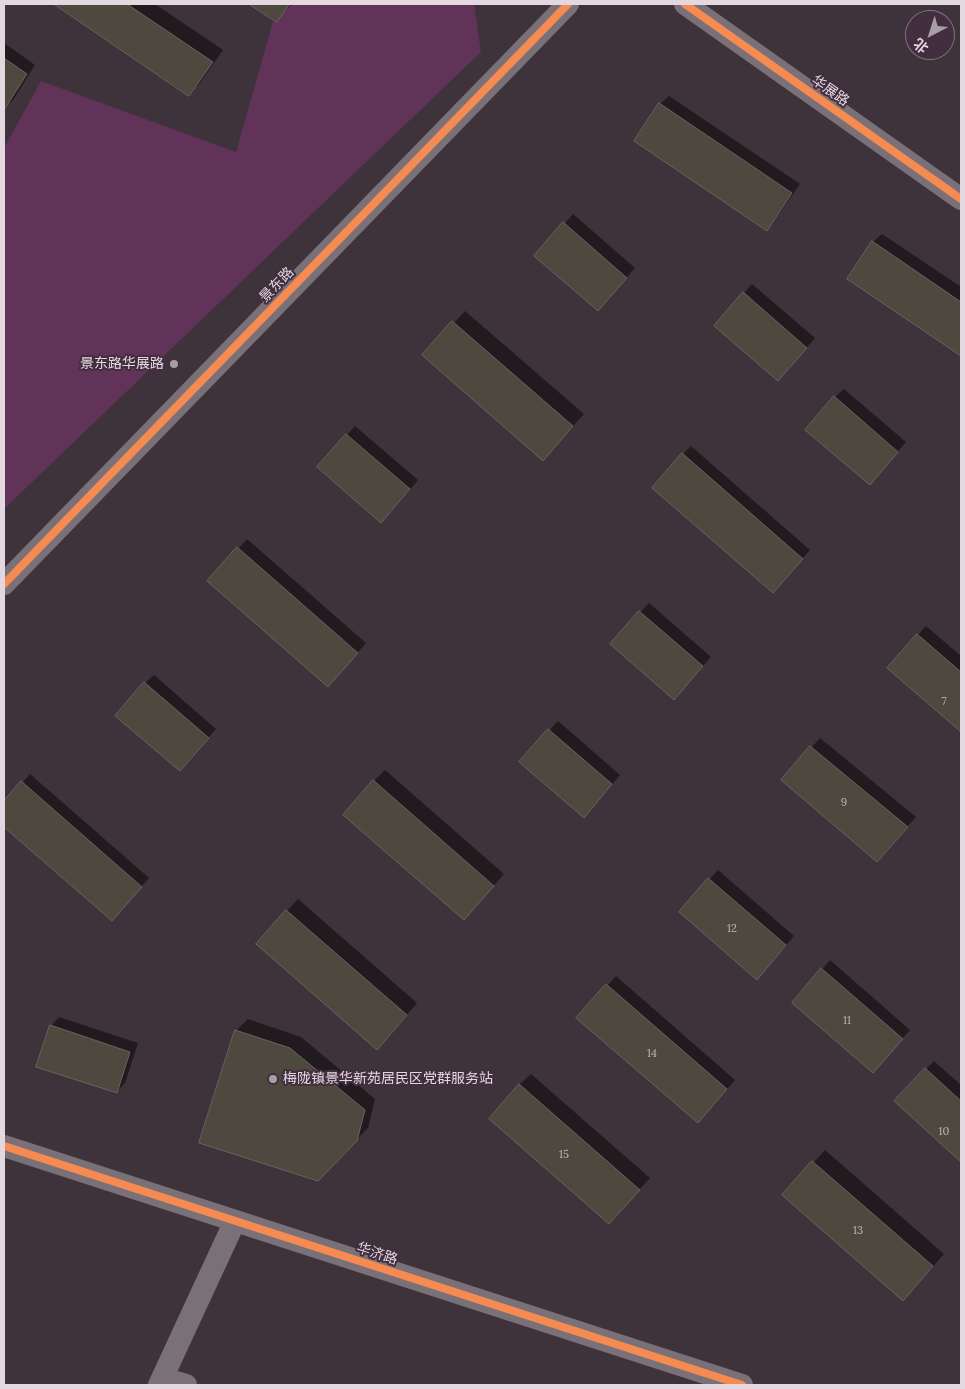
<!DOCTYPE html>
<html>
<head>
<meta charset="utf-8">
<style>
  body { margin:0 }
  #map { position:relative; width:965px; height:1389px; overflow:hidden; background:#3e323b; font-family:Lora,"Noto Sans SC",serif }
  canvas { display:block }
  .frame { position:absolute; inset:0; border:5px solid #e3d7e0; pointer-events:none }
  .north { position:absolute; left:905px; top:10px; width:50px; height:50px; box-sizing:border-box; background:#422e3e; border:1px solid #82727f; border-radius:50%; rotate:220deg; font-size:14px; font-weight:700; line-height:20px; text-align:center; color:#e3d7e0 }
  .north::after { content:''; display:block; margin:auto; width:18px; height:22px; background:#a99da6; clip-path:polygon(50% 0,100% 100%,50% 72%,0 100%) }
</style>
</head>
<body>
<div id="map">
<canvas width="965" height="1389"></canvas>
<div class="frame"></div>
<div class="north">北</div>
</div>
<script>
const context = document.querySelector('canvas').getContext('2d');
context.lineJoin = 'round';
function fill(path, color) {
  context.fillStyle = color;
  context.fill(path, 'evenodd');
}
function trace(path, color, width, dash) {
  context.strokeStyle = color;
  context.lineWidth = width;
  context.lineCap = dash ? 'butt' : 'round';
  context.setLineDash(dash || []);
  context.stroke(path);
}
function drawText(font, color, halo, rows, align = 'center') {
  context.font = font + ' Lora,"Noto Sans SC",serif';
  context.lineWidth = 4;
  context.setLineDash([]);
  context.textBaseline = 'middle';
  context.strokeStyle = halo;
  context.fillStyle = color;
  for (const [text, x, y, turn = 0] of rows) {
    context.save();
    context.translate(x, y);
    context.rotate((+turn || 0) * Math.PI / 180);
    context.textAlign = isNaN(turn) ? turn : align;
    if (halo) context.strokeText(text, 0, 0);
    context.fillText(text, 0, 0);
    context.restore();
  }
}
fill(new Path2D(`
  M278,4H474L481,52L4,509V148L41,81L236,152Z`), '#613359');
fill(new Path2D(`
  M57,4H155L223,50L200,83L189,94Z
  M251,4H292L276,21Z
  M4,43L35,65L13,100L4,108Z
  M669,96L800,184L775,220L767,229L660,104Z
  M573,214L635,268L607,301L536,256Z
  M882,234L961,287V355L848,279L873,242Z
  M752,284L815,338L787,371L744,293Z
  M465,311L584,414L543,459L424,355Z
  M844,389L906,442L878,475L835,397Z
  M355,426L418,480L390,513L347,435Z
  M691,446L810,550L781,583L683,454Z
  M247,539L366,643L337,676L209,581Z
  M649,603L711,657L683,689L612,644Z
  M926,626L961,656V731L888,668Z
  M154,675L216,729L188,761L145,683Z
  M558,721L620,775L592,807L521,762Z
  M820,738L916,817L885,852L783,780Z
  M385,770L504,874L464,919L374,781Z
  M30,774L149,878L112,919L4,825V803Z
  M718,870L794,936L757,978L680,912Z
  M298,899L417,1003L388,1037L287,911Z
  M830,960L910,1030L881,1063L793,1003Z
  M616,976L735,1080L706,1113L578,1018Z
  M59,1017L138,1043L125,1083L116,1092L51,1026Z
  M248,1019L301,1037L375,1099L368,1128L317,1180L236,1031Z
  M934,1061L961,1085V1160L895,1101Z
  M531,1074L650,1178L609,1223L519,1085Z
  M825,1150L944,1254L914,1288L784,1195Z`), '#0007');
const building = new Path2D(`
  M54,4H127L213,62L189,96Z
  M249,4H290L277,22Z
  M4,58L27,74L4,110Z
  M659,103L792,193L767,231L634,141Z
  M563,222L627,278L598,311L534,256Z
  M872,241L961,302V356L847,279Z
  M743,292L807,348L778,381L714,326Z
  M452,321L573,426L543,461L422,355Z
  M834,396L898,452L870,485L805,430Z
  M346,434L410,489L381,523L317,467Z
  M682,453L803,559L773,593L652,488Z
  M237,547L358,653L328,687L207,581Z
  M639,611L703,666L674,700L610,644Z
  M917,634L961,672V732L887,668Z
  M144,682L209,738L180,771L115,716Z
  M548,729L612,784L584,818L519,762Z
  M810,746L908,827L877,862L781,780Z
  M373,780L494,886L464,920L343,815Z
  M21,781L142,887L112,921L4,827V801Z
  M708,878L786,945L757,980L679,912Z
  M286,910L407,1015L377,1050L256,944Z
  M821,968L903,1039L873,1073L792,1003Z
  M606,984L727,1089L698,1123L576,1018Z
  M50,1025L130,1052L117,1093L36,1067Z
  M235,1030L290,1048L365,1110L357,1141L318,1181L199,1143Z
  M925,1068L961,1101V1162L894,1101Z
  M519,1084L640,1190L609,1224L489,1119Z
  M812,1161L933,1266L903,1301L782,1195Z`);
fill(building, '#4e493e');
trace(building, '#686362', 1);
trace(new Path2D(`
  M685,4L961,199
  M4,584L568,4
  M4,1146L742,1385
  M163,1378L186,1385
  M159,1385L235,1221`), '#7a7077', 22);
trace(new Path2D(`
  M685,4L961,199
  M4,584L568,4
  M4,1146L742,1385`), '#f68b52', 8);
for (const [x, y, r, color] of [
  [174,364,5,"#a99da6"],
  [273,1079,5,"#a99da6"]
]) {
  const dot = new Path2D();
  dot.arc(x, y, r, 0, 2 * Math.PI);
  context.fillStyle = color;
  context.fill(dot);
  trace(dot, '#422e3e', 2);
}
drawText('11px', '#beb4b8', null, [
  ["7",944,702],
  ["9",844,803],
  ["12",732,929],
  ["11",847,1021],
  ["14",652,1054],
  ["10",944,1132],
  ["15",564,1155],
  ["13",858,1231]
]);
drawText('14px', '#e3d7e0', '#422e3e', [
  ["华展路",830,91,35],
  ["景东路",277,285,-46],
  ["华济路",377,1254,18]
]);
drawText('14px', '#e3d7e0', '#422e3e', [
  ["景东路华展路",164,364],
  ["梅陇镇景华新苑居民区党群服务站",283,1079,"left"]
], 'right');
</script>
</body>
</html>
